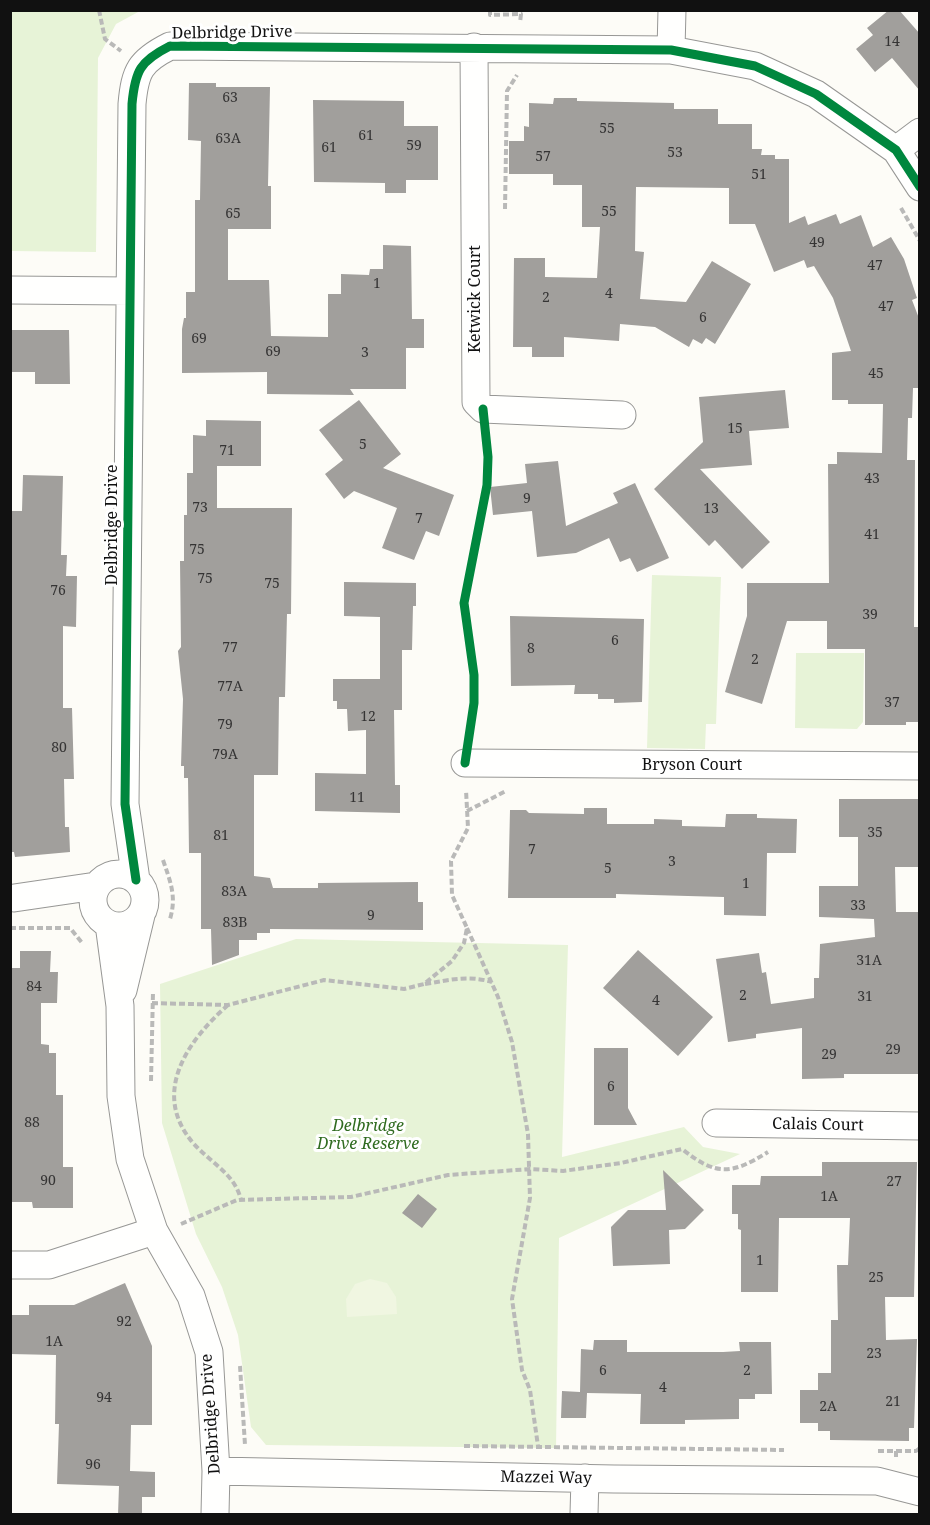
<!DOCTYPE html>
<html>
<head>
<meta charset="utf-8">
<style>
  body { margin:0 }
  #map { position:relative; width:930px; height:1525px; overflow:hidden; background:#fdfcf7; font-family:"Noto Serif",serif }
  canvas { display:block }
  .frame { position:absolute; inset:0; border:12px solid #111; pointer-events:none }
</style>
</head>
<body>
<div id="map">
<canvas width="930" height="1525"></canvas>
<div class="frame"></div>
</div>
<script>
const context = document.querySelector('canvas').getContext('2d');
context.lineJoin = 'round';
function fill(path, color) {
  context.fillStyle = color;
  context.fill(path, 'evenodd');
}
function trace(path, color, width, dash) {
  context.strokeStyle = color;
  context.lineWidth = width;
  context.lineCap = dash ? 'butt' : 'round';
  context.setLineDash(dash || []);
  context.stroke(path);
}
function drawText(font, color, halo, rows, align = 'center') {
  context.font = font + ' "Noto Serif",serif';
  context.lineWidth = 6;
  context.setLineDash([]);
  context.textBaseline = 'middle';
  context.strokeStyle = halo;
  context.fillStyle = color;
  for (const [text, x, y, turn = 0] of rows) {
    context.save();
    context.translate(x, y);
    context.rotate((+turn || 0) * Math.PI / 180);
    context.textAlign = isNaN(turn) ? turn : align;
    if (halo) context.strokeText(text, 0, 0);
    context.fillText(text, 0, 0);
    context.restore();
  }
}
fill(new Path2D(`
  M11,10L140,11L116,24L98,58L96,252L11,251Z
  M652,575L721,577L716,724H706L705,749L647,748Z
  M796,653H864L863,722L857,729L795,728Z
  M296,939L568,945L562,1157L684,1127L703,1147L740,1154L559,1238L556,1448L266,1445L251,1427L238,1335L222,1287L196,1234L162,1123L160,984Z`), '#e7f3d7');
fill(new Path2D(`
  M370,1279L387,1283L396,1297L397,1314L347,1317L346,1299L355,1284Z`), '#f0f6e1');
fill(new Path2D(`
  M889,10H899L920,34V91L892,58L875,72L856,49L873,35L867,28Z
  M189,83H216V87H270L268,186H271V229H228V280H269L271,336L328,337V294H341V274L369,275L370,269H383V245L411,246L412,319H424V348H406V389H350L354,395L267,394V372L182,373V329L184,318H186V292H195V200H200L201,141L188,140Z
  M554,98H577V101L674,103V109H718V124H752V149H762L761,155H775V159H789V223L805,216L808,225L836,214L840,224L861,215L873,247L891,237L904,259L917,298L912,300L920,321V388H913L912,418H908L907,460H915L914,627H920V722H906V725H865V649H827V621H787L762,704L725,692L747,616V583H829L828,464H837V452L882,453L883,404H848V400H832V353L851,351L833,298L814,266L807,268L804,260L774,272L755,224H729V188L636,187L635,251L644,252L640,299L686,302L712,261L751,284L715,344L706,338L702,344L693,339L689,347L655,327L620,324L619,341L564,337V357H532V347H513L514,258H545V277L597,278L600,227H582V185H553V174H509V141H524V126L529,127V103L553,104Z
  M313,100L404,101V126H438V180H406V193H385V183L314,182Z
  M10,330H69L70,384H35V372H10Z
  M785,390L789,428L749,431L752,465L700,469L770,542L742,569L715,540L709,546L654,489L703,442L699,397Z
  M359,400L401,454L383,468L454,495L439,536L426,531L414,560L382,548L397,508L354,491L344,499L325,474L343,460L319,430Z
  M206,420L261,421V466H217V508H292L291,614H287L285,697H279L278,775H254V876L270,878L273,888H318V883L418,882V902H423V930L270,929V933H257V940H239V955L212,965L211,929H201V853H189L188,778H184V766H181L183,699L178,651L181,647L180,561H184V515H187V473H193V435L206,436Z
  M558,461L566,526L618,503L613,493L635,483L669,558L637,572L630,558L620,562L609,538L576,553L537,557L532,511L493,515L490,487L527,483L525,464Z
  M23,475L63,476L61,555H67L66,576H77L76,627L63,626V708H72L74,779H64L65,827H69L70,852L15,857L14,852H10V511H22Z
  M344,582L416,583V606H413L412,650H402V710H394L395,785H400V813L315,811V773L366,774V730L348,731L347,709H337V701H333V679H380V617L344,616Z
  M510,616L644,619L642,702L614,703V699H598V694H574L575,685L511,686Z
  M839,799H919V867H895L896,912H920V1074H844V1078L802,1079V1028L756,1034V1038L728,1042L716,959L759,953L762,973L766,972L771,1004L814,998V978H819L820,944L875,937L874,919L819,917V886H858V837H839Z
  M584,808H607V824H654V819L682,820V826L725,827L726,814H757V818L797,819L796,853H767L766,916L724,915V897L616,894V898H508L510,810H526L529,813L584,814Z
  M638,950L713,1017L678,1056L603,988Z
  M20,951H51L50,972H58L57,1003H41V1044L49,1045V1053H56V1095H63V1167H73V1208H33L32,1202H10V968H20Z
  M594,1048H628V1108L637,1125H594Z
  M822,1162H917L914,1297H885L886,1340L917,1339L914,1428H909V1441L830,1440V1431H818V1423H800V1390H818V1373H831V1320H838L837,1265H848L850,1218H779L778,1292H741V1230L738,1229V1214H732V1185H760L761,1176H822Z
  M663,1170L704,1210L685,1229L669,1230L670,1264L613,1266L611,1227L628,1210H666Z
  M418,1194L437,1209L422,1228L402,1213Z
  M125,1283L152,1346V1425H131L130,1471L155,1472V1497H142V1515H118L119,1486L57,1484L59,1424H55L56,1355L10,1354V1315H29V1305H74Z
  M594,1340H627V1352H723L740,1351L739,1342H771L772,1394H755V1399H739V1419L685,1420V1424H640L641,1394L587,1393L586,1418H561L562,1391L580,1392L581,1349L593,1350Z`), '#a19f9c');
const street = new Path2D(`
  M474,47L476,402L483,409L622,415
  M671,50L672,10
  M896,150L920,132
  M10,290L130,291
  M465,763L920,766
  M93 900a26 26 0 1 1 52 0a26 26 0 1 1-52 0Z
  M136,880L125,804L132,104C135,71 140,61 170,46L671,50L755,66L816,94L896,150L920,187
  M14,898L96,886
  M109,924L120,1006L121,1096L130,1159L154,1231L191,1296L209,1352L216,1471L215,1514
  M123,990L141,915
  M716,1123L920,1126
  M10,1265H49L154,1231
  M216,1471L614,1479L877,1481L920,1492
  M584,1514L585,1478`);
trace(street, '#979795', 29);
trace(new Path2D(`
  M99,10L105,39L121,51
  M490,10V15L521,14L520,23
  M901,208L920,241
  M505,209L507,91L517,75
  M467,811L506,791
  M163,860C170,881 177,896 170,919
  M10,928H70L83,944
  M467,928L498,997L512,1042L528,1134L530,1198L512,1299L522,1370L530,1390L538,1446
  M425,984C449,980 468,975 492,982
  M152,1003L228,1005L324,980L404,989L424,984L452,961L464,943L467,928L452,895L451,861L468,828L466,790
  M228,1005C187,1041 150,1094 194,1144C211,1163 235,1174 241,1200
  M151,1081L153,992
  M181,1224L237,1200L351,1197L448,1175L530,1169L563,1171L621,1163L682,1149C716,1176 731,1175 768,1152
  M240,1366L245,1445
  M464,1446L784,1450
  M878,1451H896V1459
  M896,1451H916L920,1448`), '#b9b9b8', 4, [6, 3]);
trace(street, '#fffffe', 27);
trace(new Path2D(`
  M465,763L474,703V675L464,603L487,485L488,457L483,409
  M136,880L125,804L132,104C135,71 140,61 170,46L671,50L755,66L816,94L896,150L920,187`), '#00873e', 9);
drawText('14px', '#353434', null, [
  ["14",892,42],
  ["63",230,98],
  ["55",607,129],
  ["61",366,136],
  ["63A",228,139],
  ["59",414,146],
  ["61",329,148],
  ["53",675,153],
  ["57",543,157],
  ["51",759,175],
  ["55",609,212],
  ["65",233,214],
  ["49",817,243],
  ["47",875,266],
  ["1",377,284],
  ["4",609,294],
  ["2",546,298],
  ["47",886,307],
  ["6",703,318],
  ["69",199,339],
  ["69",273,352],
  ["3",365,353],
  ["45",876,374],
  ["15",735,429],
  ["5",363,445],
  ["71",227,451],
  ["43",872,479],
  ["9",527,499],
  ["73",200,508],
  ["13",711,509],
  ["7",419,519],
  ["41",872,535],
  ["75",197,550],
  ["75",205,579],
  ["75",272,584],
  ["76",58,591],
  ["39",870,615],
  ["6",615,641],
  ["77",230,648],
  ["8",531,649],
  ["2",755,660],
  ["77A",230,687],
  ["37",892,703],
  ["12",368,717],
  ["79",225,725],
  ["80",59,748],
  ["79A",225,755],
  ["11",357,798],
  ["35",875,833],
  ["81",221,836],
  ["7",532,850],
  ["3",672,862],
  ["5",608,869],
  ["1",746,884],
  ["83A",234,892],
  ["33",858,906],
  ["9",371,916],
  ["83B",235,923],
  ["31A",869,961],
  ["84",34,987],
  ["2",743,996],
  ["31",865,997],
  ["4",656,1001],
  ["29",893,1050],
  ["29",829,1055],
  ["6",611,1087],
  ["88",32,1123],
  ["90",48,1181],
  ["27",894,1182],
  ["1A",829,1197],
  ["1",760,1261],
  ["25",876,1278],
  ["92",124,1322],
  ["1A",54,1342],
  ["23",874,1354],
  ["6",603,1371],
  ["2",747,1371],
  ["4",663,1388],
  ["94",104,1398],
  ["21",893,1402],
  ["2A",828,1407],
  ["96",93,1465]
]);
drawText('16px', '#111', '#fff', [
  ["Delbridge Drive",232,33,-1],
  ["Ketwick Court",475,299,-90],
  ["Delbridge Drive",112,525,-90],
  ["Bryson Court",692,765],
  ["Calais Court",818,1125,1],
  ["Delbridge Drive",211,1414,-94],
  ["Mazzei Way",546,1478,1]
]);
drawText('italic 16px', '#2f6b1f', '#fff', [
  ["Delbridge",368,1126],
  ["Drive Reserve",368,1144]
]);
</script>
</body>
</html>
